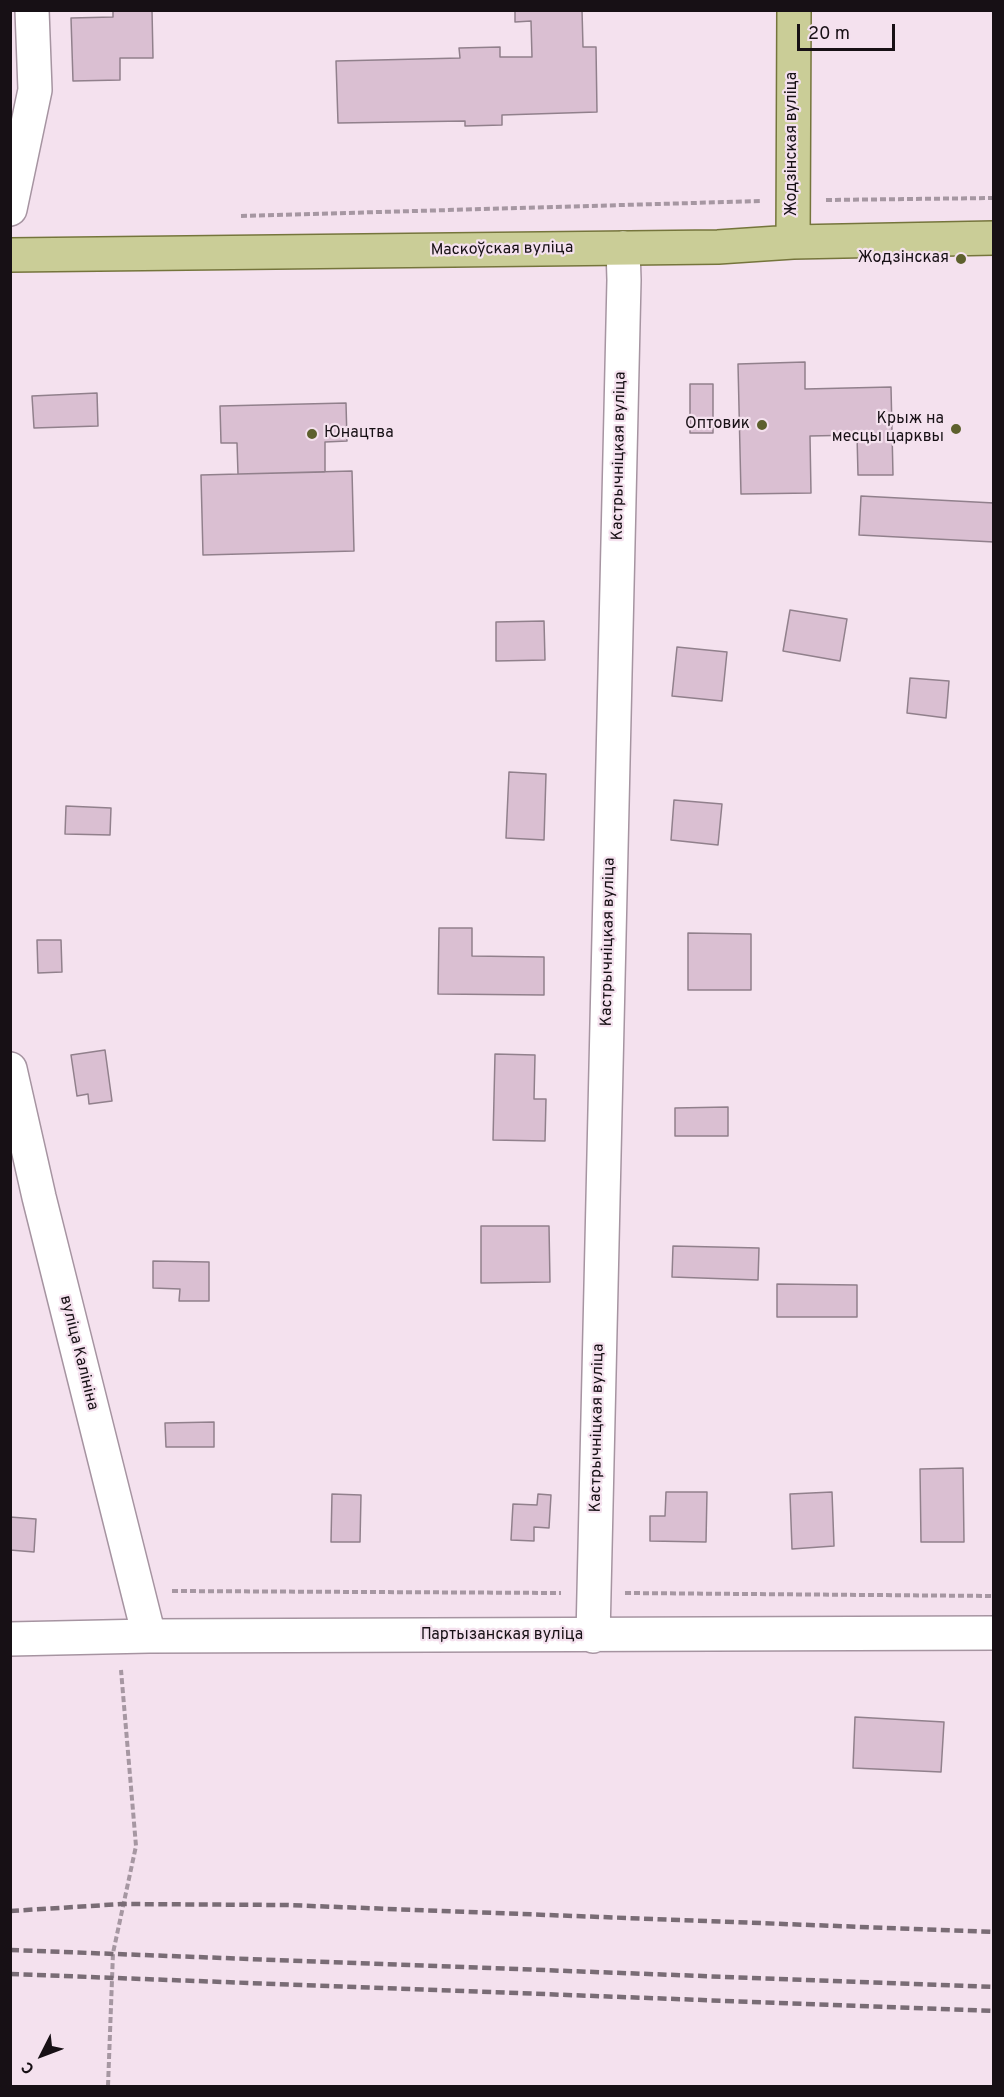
<!DOCTYPE html>
<html>
<head>
<meta charset="utf-8">
<style>
  body { margin:0 }
  #map { position:relative; width:1004px; height:2097px; overflow:hidden; background:#f4e1ee; font-family:Overpass,sans-serif }
  canvas { display:block }
  .frame { position:absolute; inset:0; border:12px solid #171015; pointer-events:none }
  .north { position:absolute; left:12px; top:2025px; width:60px; height:60px; -webkit-text-stroke:4px #f4e1ee; paint-order:stroke; rotate:228deg; font-size:16px; font-weight:700; line-height:24px; text-align:center; color:#171015 }
  .north::after { content:''; display:block; margin:auto; width:21px; height:27px; background:#171015; clip-path:polygon(50% 0,100% 100%,50% 72%,0 100%) }
  .scale { position:absolute; left:797px; top:24px; width:98px; height:27px; box-sizing:border-box; border:3px solid #171015; border-top:0; padding-left:8px; font-size:18px; line-height:21px; white-space:nowrap; color:#171015; -webkit-text-stroke:4px #f4e1ee; paint-order:stroke }
</style>
</head>
<body>
<div id="map">
<canvas width="1004" height="2097"></canvas>
<div class="frame"></div>
<div class="north">С</div>
<div class="scale">20 m</div>
</div>
<script>
const context = document.querySelector('canvas').getContext('2d');
context.lineJoin = 'round';
function fill(path, color) {
  context.fillStyle = color;
  context.fill(path, 'evenodd');
}
function trace(path, color, width, dash) {
  context.strokeStyle = color;
  context.lineWidth = width;
  context.lineCap = dash ? 'butt' : 'round';
  context.setLineDash(dash || []);
  context.stroke(path);
}
function drawText(font, color, halo, rows, align = 'center') {
  context.font = font + ' Overpass,sans-serif';
  context.lineWidth = 4.5;
  context.setLineDash([]);
  context.textBaseline = 'middle';
  context.strokeStyle = halo;
  context.fillStyle = color;
  for (const [text, x, y, turn = 0] of rows) {
    context.save();
    context.translate(x, y);
    context.rotate((+turn || 0) * Math.PI / 180);
    context.textAlign = isNaN(turn) ? turn : align;
    if (halo) context.strokeText(text, 0, 0);
    context.fillText(text, 0, 0);
    context.restore();
  }
}
const building = new Path2D(`
  M113,10H152L153,58H120V80L73,81L71,18L113,17Z
  M515,10H582L583,47H596L597,112L502,115V125L465,126V121L338,123L336,61L460,58L459,48L500,47V57H532L531,21L515,22Z
  M805,362V389L891,387L893,475H858L857,435L810,436L811,493L741,494L738,364Z
  M690,384H713V433H690Z
  M97,393L98,426L34,428L32,396Z
  M346,403L347,441L325,442V472L238,474L237,443H221L220,406Z
  M352,471L354,551L203,555L201,475Z
  M861,496L994,503V542L859,535Z
  M790,610L847,619L840,661L783,651Z
  M544,621L545,660L496,661V622Z
  M677,647L727,652L722,701L672,696Z
  M910,678L949,681L946,718L907,713Z
  M509,772L546,774L544,840L506,838Z
  M674,800L722,804L718,845L671,840Z
  M66,806L111,808L110,835L65,834Z
  M439,928H472V956L544,957V995L438,994Z
  M688,933L751,934V990H688Z
  M37,940H61L62,972L38,973Z
  M105,1050L112,1101L89,1104L88,1094L77,1096L71,1055Z
  M495,1054L535,1055L534,1099H546L545,1141L493,1140Z
  M728,1107V1136H675V1108Z
  M481,1226H549L550,1282L481,1283Z
  M673,1246L759,1248L758,1280L672,1277Z
  M153,1261L209,1262V1301H179L180,1289L153,1288Z
  M777,1284L857,1285V1317H777Z
  M214,1422V1447H166L165,1423Z
  M963,1468L964,1542H921L920,1469Z
  M666,1492H707L706,1542L650,1541V1516H665Z
  M832,1492L834,1546L792,1549L790,1494Z
  M332,1494L361,1495L360,1542H331Z
  M538,1494L551,1495L549,1528L534,1527V1541L511,1540L513,1504L537,1505Z
  M10,1517L36,1519L34,1552L10,1550Z
  M855,1717L944,1722L941,1772L853,1768Z`);
fill(building, '#dabfd2');
trace(building, '#91808c', 1.5);
const minor = new Path2D(`
  M10,209L35,90L32,10
  M10,1069L39,1197L149,1636
  M593,1636L624,280L623,248
  M10,1639L149,1636L994,1633`);
const major = new Path2D(`
  M793,242L794,10
  M10,255L718,247L793,242L994,238`);
trace(minor, '#a694a1', 36);
trace(major, '#75753c', 36);
trace(new Path2D(`
  M826,200L994,198
  M241,216L762,201
  M172,1591L561,1593
  M625,1593L994,1596
  M108,2086L113,1953L136,1846L121,1670`), '#a697a2', 4, [6, 3]);
trace(minor, '#fff', 33);
trace(major, '#cacd97', 33);
trace(new Path2D(`
  M10,1911L122,1904L286,1905L994,1932
  M10,1950L994,1987
  M10,1974L994,2011`), '#796c75', 4.5, [9, 4.5]);
for (const [x, y, r, color] of [
  [961,259,6,"#5d602d"],
  [762,425,6,"#5d602d"],
  [956,429,6,"#5d602d"],
  [312,434,6,"#5d602d"]
]) {
  const dot = new Path2D();
  dot.arc(x, y, r, 0, 2 * Math.PI);
  context.fillStyle = color;
  context.fill(dot);
  trace(dot, '#f4e1ee', 2);
}
drawText('16px', '#171015', '#f4e1ee', [
  ["Жодзінская вуліца",793,144,-90],
  ["Маскоўская вуліца",502,250,-1],
  ["Кастрычніцкая вуліца",620,456,-89],
  ["Кастрычніцкая вуліца",609,942,-89],
  ["вуліца Калініна",78,1353,76],
  ["Кастрычніцкая вуліца",598,1428,-89],
  ["Партызанская вуліца",502,1636]
]);
drawText('16px', '#171015', '#f4e1ee', [
  ["Жодзінская",949,259],
  ["Крыж на",944,420],
  ["месцы царквы",944,438],
  ["Оптовик",750,425],
  ["Юнацтва",324,434,"left"]
], 'right');
</script>
</body>
</html>
